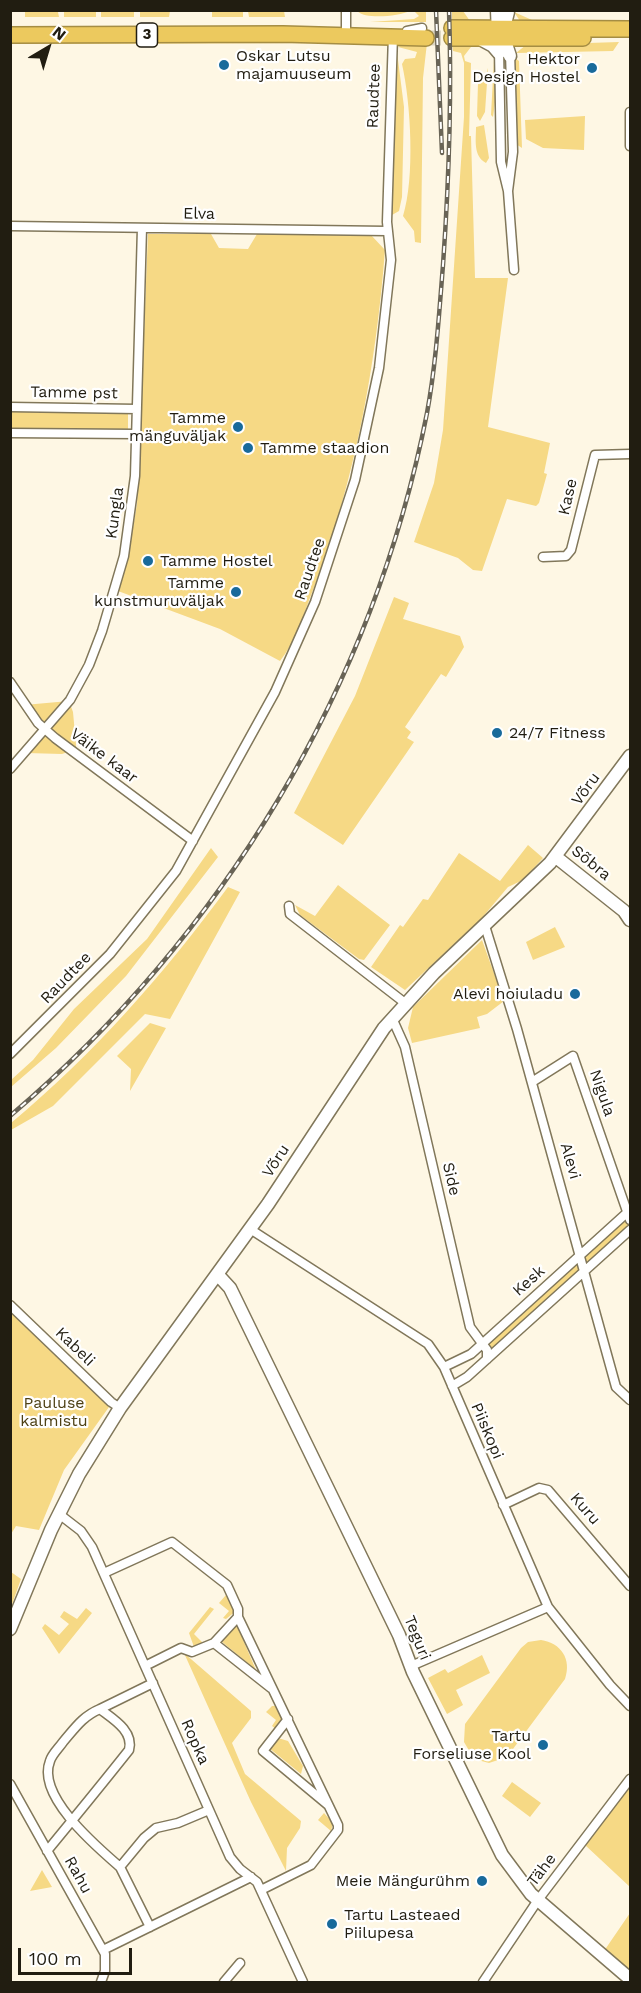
<!DOCTYPE html>
<html>
<head>
<meta charset="utf-8">
<style>
  body { margin:0 }
  #map { position:relative; width:641px; height:1993px; overflow:hidden; background:#fef7e4; font-family:"Work Sans",sans-serif }
  canvas { display:block }
  .frame { position:absolute; inset:0; border:12px solid #211d11; pointer-events:none }
  .north { position:absolute; left:18px; top:18px; width:60px; height:60px; -webkit-text-stroke:4px #fff; paint-order:stroke; rotate:38deg; font-size:16px; font-weight:700; line-height:24px; text-align:center; color:#211d11 }
  .north::after { content:''; display:block; margin:auto; width:21px; height:27px; background:#211d11; clip-path:polygon(50% 0,100% 100%,50% 72%,0 100%) }
  .scale { position:absolute; left:18px; top:1948px; width:114px; height:27px; box-sizing:border-box; border:3px solid #211d11; border-top:0; padding-left:8px; font-size:18px; line-height:21px; white-space:nowrap; color:#211d11; -webkit-text-stroke:4px #fff; paint-order:stroke }
</style>
</head>
<body>
<div id="map">
<canvas width="641" height="1993"></canvas>
<div class="frame"></div>
<div class="north">N</div>
<div class="scale">100 m</div>
</div>
<script>
const context = document.querySelector('canvas').getContext('2d');
context.lineJoin = 'round';
function fill(path, color) {
  context.fillStyle = color;
  context.fill(path, 'evenodd');
}
function trace(path, color, width, dash) {
  context.strokeStyle = color;
  context.lineWidth = width;
  context.lineCap = dash ? 'butt' : 'round';
  context.setLineDash(dash || []);
  context.stroke(path);
}
function drawText(font, color, halo, rows, align = 'center') {
  context.font = font + ' "Work Sans",sans-serif';
  context.lineWidth = 4.5;
  context.setLineDash([]);
  context.textBaseline = 'middle';
  context.strokeStyle = halo;
  context.fillStyle = color;
  for (const [text, x, y, turn = 0] of rows) {
    context.save();
    context.translate(x, y);
    context.rotate((+turn || 0) * Math.PI / 180);
    context.textAlign = isNaN(turn) ? turn : align;
    if (halo) context.strokeText(text, 0, 0);
    context.fillText(text, 0, 0);
    context.restore();
  }
}
fill(new Path2D(`
  M25,11L58,12L59,17H25Z
  M64,11H96V17H64Z
  M101,11H134V17H101Z
  M140,11L170,10V11L169,17H140Z
  M212,11L243,10V17H212Z
  M248,11H284L285,17H249Z
  M357,11H410C399,16 366,20 357,11Z
  M414,11H426V22H370L414,19L419,16Z
  M452,11H463L470,21L452,22Z
  M514,12L532,20L593,21H520Z
  M317,38L356,43L11,44L10,39Z
  M619,42L613,51L516,53L526,45Z
  M427,43L423,78L421,243L415,242L414,231L403,216C415,178 411,104 402,64L405,59L415,58L417,52L398,47L404,44Z
  M452,43H471V47L464,56L465,61L471,63L469,136H471L475,278H508L488,427L550,443L544,473L547,474L539,503L536,506L507,499L482,571L473,570L458,558L414,542L434,483L443,430L464,117V63L461,53L453,51Z
  M397,52L404,107L402,197L399,211L392,215L393,92Z
  M515,58L519,61L522,148L516,144Z
  M494,59L496,95L493,117L491,115Z
  M488,68L485,112L480,121L477,116L478,83L485,78Z
  M585,116L584,150L543,148L526,139L525,120Z
  M484,125L489,158L486,163C473,156 476,140 476,127Z
  M148,234H211L219,248L248,249L257,234L371,235L385,250C376,366 355,481 313,590C304,613 296,641 280,661L220,629L118,591L128,557L137,504Z
  M11,409L128,410V433L11,431Z
  M394,597L409,603L403,619L460,636L464,647L446,677L441,674L405,727L411,732L407,738L414,742L343,845L294,813L355,696Z
  M69,701L73,712L77,756L71,751L62,754L26,753L46,731L24,705Z
  M528,845L543,858L523,880L508,887L481,919L405,990L371,967L400,925L403,927L423,899L428,900L459,853L500,881Z
  M211,848L218,857L126,976L56,1048L11,1087V1080L33,1060L74,1009L147,939Z
  M338,885L390,925L364,960L359,959L300,915L295,905L315,916Z
  M228,887L240,892L170,1019L145,1014L53,1106L11,1130V1123C94,1054 164,974 228,887Z
  M555,927L565,947L533,960L526,942Z
  M482,940L504,1001L487,1014L477,1017L480,1028L412,1043L408,1028L413,1007Z
  M150,1023L166,1028L130,1091L131,1069L117,1056Z
  M630,1210V1230L491,1355L487,1340Z
  M11,1313L109,1407L64,1470L39,1530L16,1526L11,1534Z
  M11,1572L21,1579L11,1607Z
  M226,1595L230,1598L236,1611L226,1619L223,1618L229,1611L219,1603Z
  M210,1607L214,1609L194,1634L203,1643L194,1647L189,1633Z
  M86,1608L92,1613L59,1654L42,1628L45,1624L59,1635L69,1624L60,1617L64,1611L77,1619Z
  M234,1625L238,1628L256,1670L221,1641Z
  M541,1640C561,1643 572,1659 565,1679L507,1757L489,1763L474,1759L464,1742L465,1724L521,1648L528,1642Z
  M184,1653L251,1711V1718L232,1743L245,1774L301,1821L300,1828L287,1848L286,1871L251,1802Z
  M482,1655L490,1673L456,1690L463,1705L447,1714L428,1678L445,1669L448,1673Z
  M272,1706H277L284,1719L276,1729L272,1726L276,1720L266,1712Z
  M278,1738L288,1741L303,1766L301,1774L269,1748Z
  M512,1782L541,1803L530,1817L502,1796Z
  M630,1784V1887L585,1845Z
  M324,1813L333,1823L331,1831L318,1820Z
  M42,1870L52,1887L30,1891Z
  M630,1913V1972L604,1951Z`), '#f6d985');
trace(new Path2D(`
  M426,38H452`), '#ddd6c4', 15, [15, 8]);
const street = new Path2D(`
  M346,10V36
  M407,31L422,28
  M499,49L501,162L508,191
  M510,52L513,152L508,191L514,270
  M630,112V146
  M10,226L387,231
  M10,407L137,409
  M10,433L136,434
  M543,557L566,556L571,550L595,455L630,454
  M10,682L38,723L55,738L193,841
  M10,769L70,700L89,665L102,631L124,556L135,476L142,228
  M289,906L290,914L405,1003
  M485,926L517,1029L616,1387L630,1400
  M392,1018L405,1047L470,1327L487,1350V1359
  M10,1054L110,954L176,871L275,692L315,602L355,480L379,368L391,260L387,222L393,35
  M532,1082L573,1056L630,1220
  M250,1229L428,1344L444,1367L548,1607L610,1685L630,1706
  M10,1305L111,1402L120,1408
  M444,1367L471,1354L630,1210
  M452,1386L467,1377L630,1230
  M503,1505L539,1488L548,1490L630,1586
  M59,1514L81,1531L92,1547L230,1857L240,1869L257,1882L303,1982
  M104,1573L172,1542L227,1585L238,1609V1617L338,1825V1830L311,1865L261,1890
  M238,1617L214,1643L271,1688
  M145,1666L181,1648L192,1652L214,1643
  M411,1666L548,1607
  M100,1709L153,1683
  M288,1719L263,1751L328,1805
  M10,1784L105,1954V1971L101,1982
  M47,1851C75,1817 102,1784 129,1750C134,1731 113,1719 100,1709C83,1716 75,1728 63,1742C59,1748 52,1754 50,1761C36,1796 97,1847 120,1867L144,1838L156,1828L178,1823L209,1810
  M120,1867L150,1927
  M103,1950L251,1877
  M224,1982L240,1963
  M483,1982L538,1900L630,1779`);
const secondary = new Path2D(`
  M497,10L498,35
  M502,32L510,56
  M497,33L504,28L508,12
  M480,39L493,46L499,53
  M556,857L624,911L630,920
  M218,1275L230,1288L399,1635L413,1672L502,1855L531,1894L630,1979
  M10,1629L51,1530L79,1474L120,1408L268,1204L384,1028L434,973L550,863L630,756`);
const highway = new Path2D(`
  M452,28L630,29
  M10,35L283,34L426,38
  M452,38H583`);
trace(street, '#81775a', 11);
trace(secondary, '#81775a', 15);
trace(highway, '#a58d43', 18);
trace(street, '#fff', 8);
trace(secondary, '#fff', 12);
trace(highway, '#ecc95e', 15);
const rail = new Path2D(`
  M436,10L442,153
  M10,1116C223,935 373,688 427,413C436,364 439,315 443,265C449,180 452,96 449,10`);
trace(rail, '#696456', 4.5);
trace(rail, '#fff', 2, [7]);
for (const [x, y, r, color] of [
  [224,65,6,"#186a9b"],
  [592,68,6,"#186a9b"],
  [238,427,6,"#186a9b"],
  [248,448,6,"#186a9b"],
  [148,561,6,"#186a9b"],
  [236,592,6,"#186a9b"],
  [497,733,6,"#186a9b"],
  [575,994,6,"#186a9b"],
  [543,1745,6,"#186a9b"],
  [482,1881,6,"#186a9b"],
  [332,1924,6,"#186a9b"]
]) {
  const dot = new Path2D();
  dot.arc(x, y, r, 0, 2 * Math.PI);
  context.fillStyle = color;
  context.fill(dot);
  trace(dot, '#fff', 2);
}
for (const [x, y, w] of [
  [147,35,21]
]) {
  const box = new Path2D();
  box.roundRect(x - w / 2, y - 12, w, 24, 4.5);
  context.fillStyle = '#fff';
  context.fill(box);
  trace(box, '#211d11', 1.5);
}
drawText('bold 15px', '#211d11', null, [
  ["3",147,35]
]);
drawText('16px', '#211d11', '#fff', [
  ["Oskar Lutsu",236,56,"left"],
  ["majamuuseum",236,74,"left"],
  ["Hektor",580,59],
  ["Design Hostel",580,77],
  ["Tamme",226,418],
  ["mänguväljak",226,436],
  ["Tamme staadion",260,448,"left"],
  ["Tamme Hostel",160,561,"left"],
  ["Tamme",224,583],
  ["kunstmuruväljak",224,601],
  ["24/7 Fitness",509,733,"left"],
  ["Alevi hoiuladu",563,994],
  ["Tartu",531,1736],
  ["Forseliuse Kool",531,1754],
  ["Meie Mängurühm",470,1881],
  ["Tartu Lasteaed",344,1915,"left"],
  ["Piilupesa",344,1933,"left"]
], 'right');
drawText('16px', '#211d11', '#fff', [
  ["Raudtee",374,96,-88],
  ["Elva",199,214,1],
  ["Tamme pst",74,393,1],
  ["Kase",568,497,-77],
  ["Kungla",115,513,-82],
  ["Raudtee",310,569,-71],
  ["Väike kaar",104,756,37],
  ["Võru",586,789,-54],
  ["Sõbra",591,863,39],
  ["Raudtee",66,978,-46],
  ["Nigula",602,1093,71],
  ["Võru",276,1161,-57],
  ["Alevi",570,1161,74],
  ["Side",451,1179,77],
  ["Kesk",529,1281,-42],
  ["Kabeli",75,1347,44],
  ["Piiskopi",487,1431,67],
  ["Kuru",585,1509,49],
  ["Teguri",417,1638,68],
  ["Ropka",195,1742,66],
  ["Tähe",542,1870,-53],
  ["Rahu",78,1875,61]
]);
drawText('16px', '#4e4115', '#fff', [
  ["Pauluse",54,1403],
  ["kalmistu",54,1421]
]);
</script>
</body>
</html>
